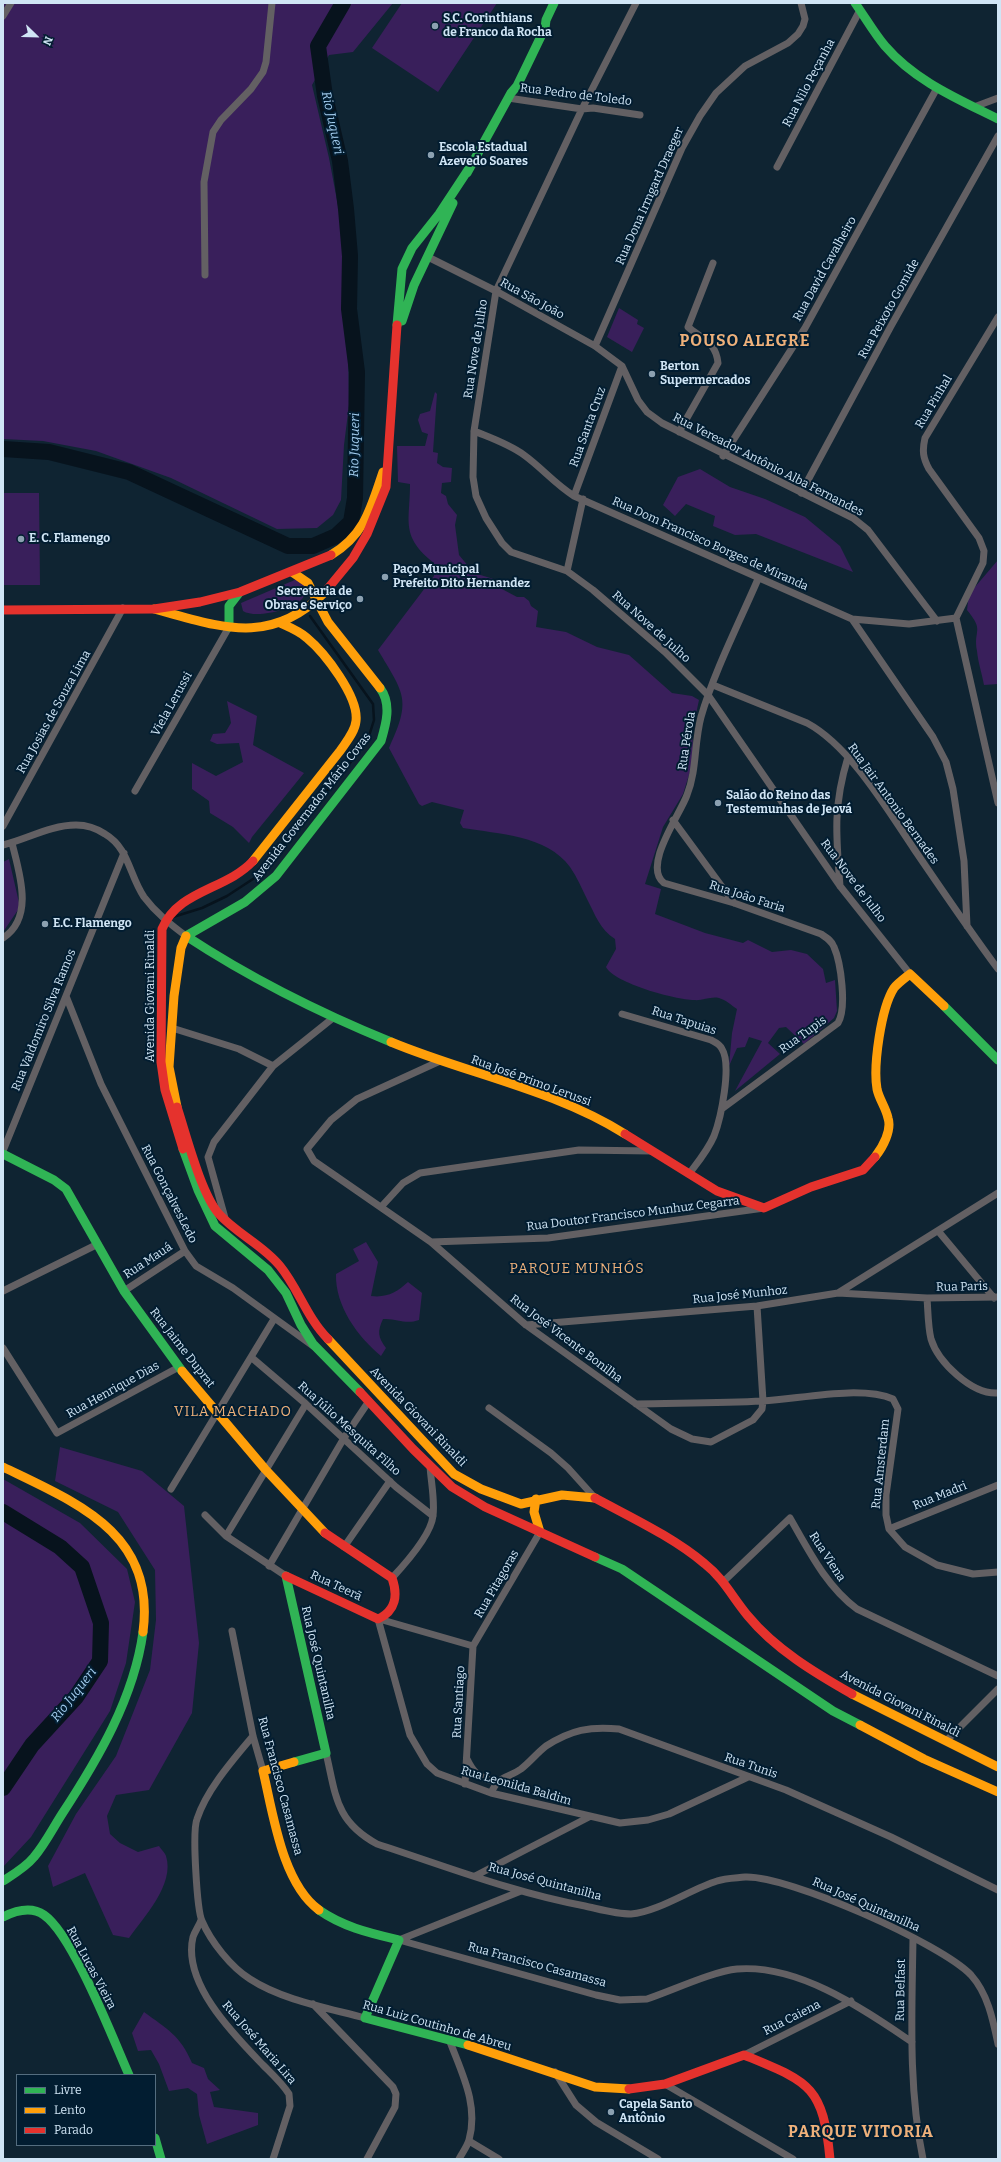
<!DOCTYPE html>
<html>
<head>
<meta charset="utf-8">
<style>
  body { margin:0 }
  #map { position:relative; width:1001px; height:2162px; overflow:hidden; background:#0f2432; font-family:Bitter,serif }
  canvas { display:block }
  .frame { position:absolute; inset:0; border:4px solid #d0e5f5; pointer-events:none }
  .legend { position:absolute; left:16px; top:2074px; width:140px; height:72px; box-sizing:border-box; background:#021d31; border:1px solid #546d7f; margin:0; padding:5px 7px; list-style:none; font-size:12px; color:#d0e5f5 }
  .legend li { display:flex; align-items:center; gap:8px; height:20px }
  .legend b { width:20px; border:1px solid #546d7f }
  .north { position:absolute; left:16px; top:16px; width:40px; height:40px; -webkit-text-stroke:3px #021d31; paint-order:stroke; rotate:113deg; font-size:11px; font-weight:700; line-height:16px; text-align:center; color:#d0e5f5 }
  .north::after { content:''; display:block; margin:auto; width:14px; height:18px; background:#d0e5f5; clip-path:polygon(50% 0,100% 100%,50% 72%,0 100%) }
</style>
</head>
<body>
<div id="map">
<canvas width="1001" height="2162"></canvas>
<div class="frame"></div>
<ul class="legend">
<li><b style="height:5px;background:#30b455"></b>Livre</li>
<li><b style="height:5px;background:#ff9f0a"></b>Lento</li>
<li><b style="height:5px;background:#e5322d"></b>Parado</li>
</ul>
<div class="north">N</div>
</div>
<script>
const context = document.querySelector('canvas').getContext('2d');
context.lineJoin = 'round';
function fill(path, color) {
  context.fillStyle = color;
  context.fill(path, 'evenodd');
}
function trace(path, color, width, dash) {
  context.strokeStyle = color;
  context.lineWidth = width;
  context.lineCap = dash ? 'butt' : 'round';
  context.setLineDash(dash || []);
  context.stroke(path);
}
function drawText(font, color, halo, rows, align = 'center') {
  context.font = font + ' Bitter,serif';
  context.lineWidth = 4;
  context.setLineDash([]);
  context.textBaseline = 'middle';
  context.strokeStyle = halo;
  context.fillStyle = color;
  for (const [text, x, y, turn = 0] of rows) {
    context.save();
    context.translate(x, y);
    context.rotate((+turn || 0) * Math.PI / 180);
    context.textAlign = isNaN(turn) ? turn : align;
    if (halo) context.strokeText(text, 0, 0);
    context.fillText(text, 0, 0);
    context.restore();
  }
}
fill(new Path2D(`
  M3,3H393L353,52L329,55L312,85L329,158L342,227V308L348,355L349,405L344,445L341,500L333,515L317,528L277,529L171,478L96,451L43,441L3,439Z
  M402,3H497L438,92L372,48Z
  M619,308L638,320L637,324L644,328L632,352L607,337Z
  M435,392L437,394L433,452L438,453L437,463L443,467L452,468L451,482L442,483L441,493L446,496L448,504L457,515L455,525L459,555L474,573L500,581L502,589L517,597H524L529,601L531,606L538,611L536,627L566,632L597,647L629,655L672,693L692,696L699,700L692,733L694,759L683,794L663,827L645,884L661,889L655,914L705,933L743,943L748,940L772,952L791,950L807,954L823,969L826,983L835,980L837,1011L834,1018L804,1044L786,1027L779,1028L768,1043L780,1054L735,1091L762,1041L749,1037L745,1047L737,1048L729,1066L732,1033L737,1009C731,1005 726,1000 719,998C711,996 702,1001 694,1000C676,1000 614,983 606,967L616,949L615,939C600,930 595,914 587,899C582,889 577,877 570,867C547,835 498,834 463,828L460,823L464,810L432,802L422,806L419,804L389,748C412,699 404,694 378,650L434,576V563C400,536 410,522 410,484L398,482L397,446H425L428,434L422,432L418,420L420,414L430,411Z
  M700,469L730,487L765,499L805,517L840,546L853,572L756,534L735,535L713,526L715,516L686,504L675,516L663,505L678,477Z
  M3,493H39L40,585H3Z
  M998,560V684L984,685C982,674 978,662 977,651C973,629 985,632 967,610L969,594Z
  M297,579L303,584L306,590C305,593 304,597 302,599C291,610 256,619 243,611L241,603Z
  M227,701L257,716L253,745L304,773L252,837L249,843L233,827L210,813L209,801L192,789V763L216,776L243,762L239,743L217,744L210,741L213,734L225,733L231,723Z
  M9,859L20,907L3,932V862Z
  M366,1242L378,1262L371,1296C387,1298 397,1292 408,1282L422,1293L419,1320C405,1325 397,1318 383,1319C377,1332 378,1337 386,1348L381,1356C358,1337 335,1306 336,1274L359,1261L353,1249Z
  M60,1447L142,1471L184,1506L199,1643L192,1713L149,1790L116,1795L107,1816L110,1834L120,1843L138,1852L159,1846C161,1849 165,1853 166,1856C175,1884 144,1917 129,1938L113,1935L85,1873L53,1887L48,1866L76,1814L116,1756L150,1670L156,1620L155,1570L118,1512L55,1481Z
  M3,1479L80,1523L127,1569L135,1602L126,1663L110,1711L31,1837L3,1867Z
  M144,2012C167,2029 180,2035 192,2063L204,2068L208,2079L220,2090L210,2092L214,2107L258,2113V2125L207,2144L199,2115L197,2094L188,2088L169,2091L159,2064L151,2050L138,2051L132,2033Z`), '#391f5b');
trace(new Path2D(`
  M173,917L202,908L227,896L256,877L350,763L369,736L374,720L373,704L310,616`), '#07131d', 2.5);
trace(new Path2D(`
  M3,449L49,452L129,472L288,546H313L336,536L351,522L355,498L357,372L349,309L350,256L346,209L340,161L325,96L318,46L343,3
  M3,1512L60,1547L82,1567L101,1623L100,1661L76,1697L32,1745L3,1788`), '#07131d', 16);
trace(new Path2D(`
  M636,3L582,109L496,291L474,431L473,477L476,496L486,518L502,543L511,552L567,571L593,590L665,652L708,695L840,886L910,974
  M3,16L11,3
  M508,98L582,109L593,108L640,115
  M974,107L998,98
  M777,167L860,10
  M428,257L496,291L595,346L622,366L638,400L647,412L662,423L853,518L868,530L937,621
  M205,275L204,182L213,132L221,120L251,89L263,72L266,62L272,3
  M595,346L682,148L700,116L716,93L745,66L788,43L798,34L803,26L805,19L801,3
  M474,431C491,438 509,444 524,455C542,468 555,484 574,496L852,619L909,624L956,618
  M679,432L718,363C716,342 702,339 688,327L713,263
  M723,456L805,328L937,88
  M801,493L891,326L998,136
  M574,496L622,366
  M567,571L583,499
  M956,618L983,563L984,551L979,538L929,469C923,458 922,451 925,438L998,317
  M956,618L998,803
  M852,619L933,737L946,762L953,789L964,861L967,926
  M713,685L807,723C850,746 887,809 914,849C942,890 969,930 998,969
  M135,791L229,627
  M673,820L734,903
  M3,826L123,608
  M3,845C27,839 51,825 76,825C86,825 96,828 105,834C129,848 129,875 144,897C156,913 170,924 186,936
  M840,886C836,835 833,806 848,757
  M3,938C35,917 19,872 12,843
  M66,996L101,1084L185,1251L196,1266L233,1288L313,1346
  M622,1014L711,1040C715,1042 720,1044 722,1049C732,1065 721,1118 714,1136C708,1150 698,1162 689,1174
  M172,1028L239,1049L273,1066
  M440,1061L357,1099L331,1120L307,1149L314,1161L431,1242L526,1325L671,1429L692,1439L711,1442L753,1420L762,1409L763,1401L757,1306
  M723,1108L838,1023C847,1008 841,963 834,947C832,941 827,938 821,934L734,903L664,883C642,866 680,815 687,795C697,770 694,743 701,717C714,672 739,623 758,579
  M3,1151L124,853
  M381,1207L403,1183L420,1173L579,1150L652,1151
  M225,1218L208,1157L214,1142L273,1066L333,1018
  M939,1232L994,1298
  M431,1242L548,1238L764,1208
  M3,1291L98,1244
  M124,1291L185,1251
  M838,1293L927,1298L998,1297
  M927,1298C928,1311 928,1327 931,1339C938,1362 972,1395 998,1393
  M526,1325L757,1306L838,1293L998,1193
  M3,1348L57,1433L179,1367
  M251,1357L306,1404L396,1487L433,1516
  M636,1404C678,1403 721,1403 763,1401C800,1399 860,1385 893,1399L898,1409L886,1495V1515L889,1529L905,1547L937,1565L973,1574L998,1572
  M489,1408L551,1453L568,1468L595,1498
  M171,1489L274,1319
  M205,1515L226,1536L286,1576
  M889,1529L998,1485
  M226,1536L306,1404
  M344,1547L390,1481
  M269,1566L344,1438L369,1401
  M392,1578C405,1564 431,1535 433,1516C435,1500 431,1482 430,1466
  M723,1582L790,1518C809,1551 826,1586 857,1609L998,1676
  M378,1619L410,1735L427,1764L437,1773L491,1793L620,1823L648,1820L669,1814L748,1777
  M379,1619L473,1646
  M232,1631L253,1736L263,1771
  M253,1736C233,1760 207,1789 197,1819C192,1831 197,1910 202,1921C211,1942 231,1967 250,1979C282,2000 328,2008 365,2018
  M946,1741L998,1689
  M326,1753C336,1795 335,1821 377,1844C445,1866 514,1893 585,1906C599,1909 616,1914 631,1914C658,1912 691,1889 717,1881C725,1878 736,1878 745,1877C788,1875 942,1944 971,1975C988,1994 993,2020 998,2044
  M467,1759C474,1774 480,1778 496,1782
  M465,1784L473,1646L540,1532
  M491,1793C499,1775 507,1779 521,1769C530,1762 537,1753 546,1746C571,1730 590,1726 619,1729L786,1790L891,1837L998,1890
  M475,1876L589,1817
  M201,1920C199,1926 195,1931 193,1937C182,1983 234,2035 263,2065C272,2074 282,2083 289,2094L290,2106L273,2159
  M913,1938C912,2012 908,2087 923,2159
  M399,1940L596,1995L620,2000L647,1999C671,1991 714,1971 737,1969C799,1964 863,2009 912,2042
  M399,1940L521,1891
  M313,2004L393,2087L396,2094L395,2107L367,2159
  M449,2039C461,2072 479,2104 469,2140C467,2147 462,2153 459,2159
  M744,2055L851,2001
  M555,2072L576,2105L596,2122L658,2159
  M665,2084L793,2159
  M469,2141L499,2159`), '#636063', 7);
trace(new Path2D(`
  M855,3C865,17 874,33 885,46C915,81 958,99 998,119
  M467,173L511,93L517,86L545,28L546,20L554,3
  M402,321L414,285L453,203
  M397,325L402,269L412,248L439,214L470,167
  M229,627V606L239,593
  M186,936C250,978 320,1013 391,1042
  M186,936L245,902L276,876L381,741C386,724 392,704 380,688
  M944,1006L998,1060
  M183,1149L198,1190L215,1226L268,1270L286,1293L301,1325L313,1344L360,1392
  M3,1154L54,1180L66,1189L124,1291L182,1371
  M595,1557L622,1569L833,1711L860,1725
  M286,1576L326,1753L294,1762
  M3,1881C14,1874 26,1867 34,1857C45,1844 53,1828 62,1814C98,1759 134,1698 143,1632
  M319,1910C343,1927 370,1933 399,1940L365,2018L468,2045
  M3,1917C15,1911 31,1906 44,1915C73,1935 113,2039 129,2075
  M155,2138L161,2159`), '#30b455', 9);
trace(new Path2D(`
  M331,555C365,535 371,507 383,472
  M292,572L308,583L317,601
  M317,601L328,622L380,688
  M154,609C219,626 269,648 325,592
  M253,861L340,751C346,742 355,732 356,721C359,697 325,653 307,638C299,631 289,627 280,623
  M391,1042C468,1074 553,1089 625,1134
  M177,1107L169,1067L174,996L181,948L186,936
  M875,1157C883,1147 892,1130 888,1118C886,1108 879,1099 877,1089C873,1066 881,1008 894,988C898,983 905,978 910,974L944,1006
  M328,1339L454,1474L481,1489L521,1504L562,1495L595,1498
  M182,1371L265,1469L325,1533
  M3,1467C77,1503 156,1533 143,1632
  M536,1499L534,1512L540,1532
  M852,1694L998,1767
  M860,1725L924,1759L998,1792
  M294,1762L263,1771C273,1813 282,1883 319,1910
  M468,2045L595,2087L629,2089`), '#ff9f0a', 9);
trace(new Path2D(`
  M325,592L353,558L367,534L386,487L397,325
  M3,610L154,609L200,602L240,592L331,555
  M177,1107C186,1134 201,1194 219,1214C237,1234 263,1245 280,1266C298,1288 307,1318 328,1339
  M625,1134L717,1191L764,1208L811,1187L863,1170L875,1157
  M183,1149L165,1090L161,1062L162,929C178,890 226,890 253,861
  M360,1392L413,1449L452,1487L485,1507L595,1557
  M595,1498C632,1518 673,1537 705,1564C723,1578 733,1598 748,1616C775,1649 815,1673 852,1694
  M286,1576L378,1619C396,1611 398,1595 392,1578L325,1533
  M629,2089L665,2084L744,2055C809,2082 823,2085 830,2159`), '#e5322d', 9);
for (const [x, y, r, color] of [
  [435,26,4,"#8ca1b1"],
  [431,155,4,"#8ca1b1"],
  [652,374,4,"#8ca1b1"],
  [21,539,4,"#8ca1b1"],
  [385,577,4,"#8ca1b1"],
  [360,599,4,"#8ca1b1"],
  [718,803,4,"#8ca1b1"],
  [45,924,4,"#8ca1b1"],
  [611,2112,4,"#8ca1b1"]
]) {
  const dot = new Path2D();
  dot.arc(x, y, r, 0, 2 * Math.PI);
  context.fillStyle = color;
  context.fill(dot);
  trace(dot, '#021d31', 1.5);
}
drawText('bold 12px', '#d0e5f5', '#021d31', [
  ["S.C. Corinthians",443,19],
  ["de Franco da Rocha",443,33],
  ["Escola Estadual",439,148],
  ["Azevedo Soares",439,162],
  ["Berton",660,367],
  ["Supermercados",660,381],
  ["E. C. Flamengo",29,539],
  ["Paço Municipal",393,570],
  ["Prefeito Dito Hernandez",393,584],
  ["Secretaria de",352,592,"right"],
  ["Obras e Serviço",352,606,"right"],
  ["Salão do Reino das",726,796],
  ["Testemunhas de Jeová",726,810],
  ["E.C. Flamengo",53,924],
  ["Capela Santo",619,2105],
  ["Antônio",619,2119]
], 'left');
drawText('12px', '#d0e5f5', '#021d31', [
  ["Rua Nilo Peçanha",809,83,-62],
  ["Rua Pedro de Toledo",576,95,7],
  ["Rua Dona Irmgard Draeger",650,196,-66],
  ["Rua David Cavalheiro",825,269,-61],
  ["Rua São João",532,299,29],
  ["Rua Peixoto Gomide",889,309,-61],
  ["Rua Nove de Julho",476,349,-81],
  ["Rua Pinhal",934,402,-59],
  ["Rua Santa Cruz",588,427,-70],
  ["Rua Vereador Antônio Alba Fernandes",768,465,27],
  ["Rua Dom Francisco Borges de Miranda",710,544,24],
  ["Rua Nove de Julho",651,627,42],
  ["Viela Lerussi",172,704,-61],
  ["Rua Josias de Souza Lima",54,712,-61],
  ["Rua Pérola",687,741,-81],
  ["Rua Jair Antonio Bernades",893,804,54],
  ["Avenida Governador Mário Covas",312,807,-52],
  ["Rua Nove de Julho",853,881,53],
  ["Rua João Faria",747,897,18],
  ["Avenida Giovani Rinaldi",151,996,-90],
  ["Rua Valdomiro Silva Ramos",44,1020,-68],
  ["Rua Tapuias",684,1021,18],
  ["Rua Tupis",803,1035,-36],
  ["Rua José Primo Lerussi",531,1081,20],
  ["Rua GonçalvesLedo",169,1194,63],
  ["Rua Doutor Francisco Munhuz Cegarra",633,1214,-7],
  ["Rua Mauá",148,1261,-33],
  ["Rua Paris",962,1287,-1],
  ["Rua José Munhoz",740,1295,-6],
  ["Rua José Vicente Bonilha",566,1339,37],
  ["Rua Jaime Duprat",182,1348,52],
  ["Rua Henrique Dias",113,1390,-29],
  ["Avenida Giovani Rinaldi",418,1417,46],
  ["Rua Júlio Mesquita Filho",349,1429,42],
  ["Rua Amsterdam",881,1464,-84],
  ["Rua Madri",940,1496,-22],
  ["Rua Viena",827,1557,57],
  ["Rua Pitagoras",497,1584,-60],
  ["Rua Teerã",336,1586,25],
  ["Rua José Quintanilha",318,1663,77],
  ["Rua Santiago",459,1702,-87],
  ["Avenida Giovani Rinaldi",900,1704,27],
  ["Rua Tunis",751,1766,19],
  ["Rua Francisco Casamassa",280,1786,75],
  ["Rua Leonilda Baldim",516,1786,16],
  ["Rua José Quintanilha",545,1882,15],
  ["Rua José Quintanilha",866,1905,24],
  ["Rua Francisco Casamassa",537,1965,15],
  ["Rua Lucas Vieira",91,1968,62],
  ["Rua Belfast",901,1990,-89],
  ["Rua Caiena",792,2018,-27],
  ["Rua Luiz Coutinho de Abreu",437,2026,16],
  ["Rua José Maria Lira",259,2043,49]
]);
drawText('italic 13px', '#a2ccee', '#021d31', [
  ["Rio Juqueri",332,123,78],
  ["Rio Juqueri",355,445,-89],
  ["Rio Juqueri",74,1695,-52]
]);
context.letterSpacing = '1px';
drawText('14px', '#edb07a', '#021d31', [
  ["PARQUE MUNHÓS",577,1269],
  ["VILA MACHADO",233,1412]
]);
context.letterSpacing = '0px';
context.letterSpacing = '1px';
drawText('bold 16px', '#edb07a', '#021d31', [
  ["POUSO ALEGRE",745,342],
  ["PARQUE VITORIA",861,2133]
]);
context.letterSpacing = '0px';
</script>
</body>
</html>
